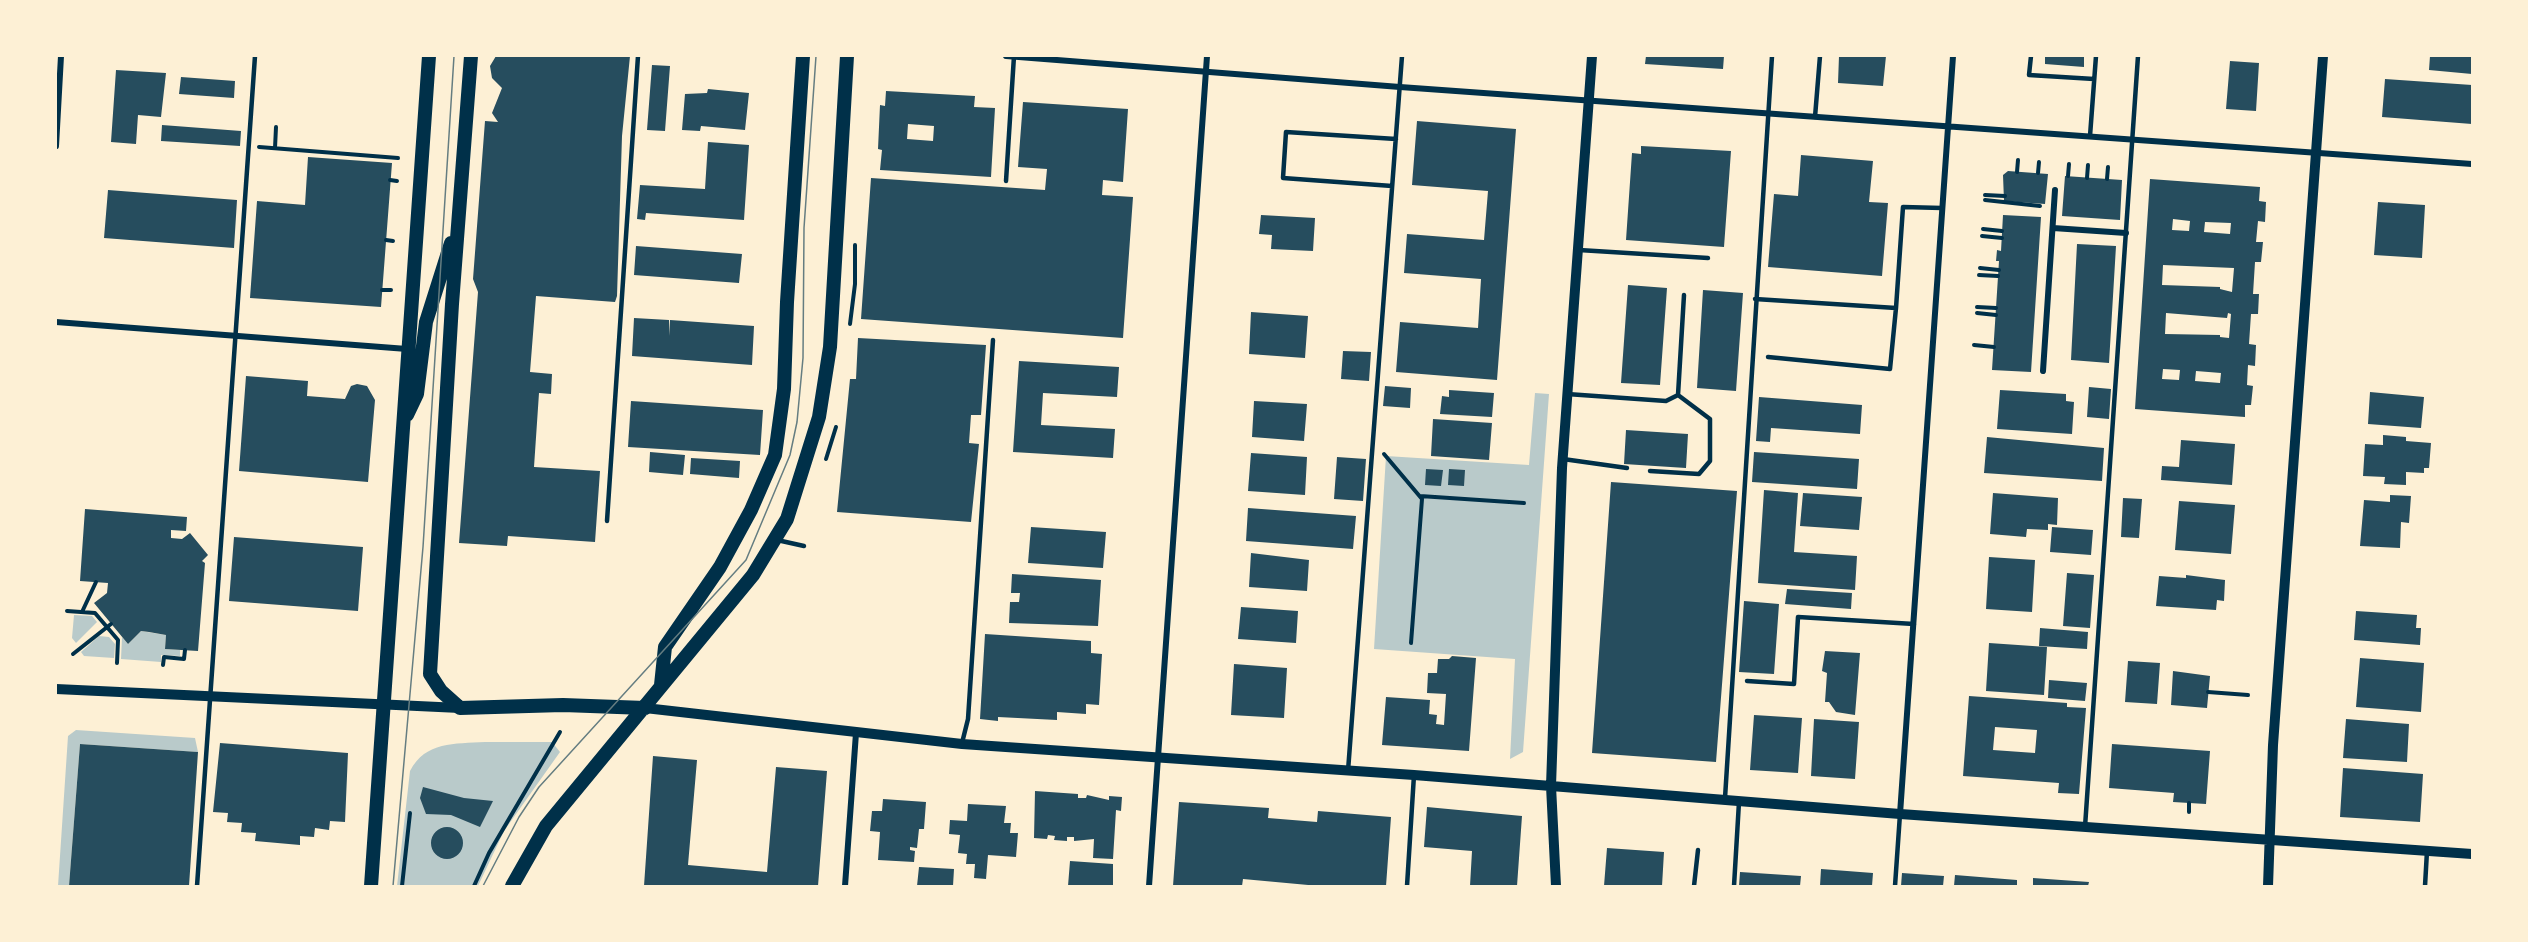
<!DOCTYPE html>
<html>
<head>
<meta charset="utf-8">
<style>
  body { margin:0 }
  #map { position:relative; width:2528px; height:942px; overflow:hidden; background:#fdf0d5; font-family:"Sofia Sans Condensed",sans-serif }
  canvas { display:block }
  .frame { position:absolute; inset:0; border:57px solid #fdf0d5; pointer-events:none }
</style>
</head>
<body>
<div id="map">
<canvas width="2528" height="942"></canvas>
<div class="frame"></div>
</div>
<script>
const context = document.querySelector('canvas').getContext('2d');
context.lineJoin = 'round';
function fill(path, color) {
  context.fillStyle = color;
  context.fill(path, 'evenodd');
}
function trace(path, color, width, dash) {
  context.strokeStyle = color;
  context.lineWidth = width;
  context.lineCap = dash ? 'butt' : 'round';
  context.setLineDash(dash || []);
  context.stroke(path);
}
fill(new Path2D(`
  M1535,393L1549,394L1523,752L1510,759L1515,659L1374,649L1386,456L1529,465Z
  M74,615L92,616L97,622L76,643L72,638Z
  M141,631L166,635L165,649L180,650V656L161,655V662L121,659L122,637L128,644Z
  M99,636L109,637L115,644L114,658L84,656L81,652Z
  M76,730L195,738L198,752L80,744L69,886H58L68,736Z
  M485,742H552L560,752L504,831L478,886H397L410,771C426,741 454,744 485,742Z`), '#b9caca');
fill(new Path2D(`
  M496,56H630L622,136L617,296L615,302L536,296L530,372L552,374L551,394L539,393L534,467L600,471L595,542L508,536L507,546L459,543L478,292L473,279L485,121L498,122L492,113L502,88L492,78L490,66Z
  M1646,56H1724L1723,69L1645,64Z
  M1839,56H1886L1883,86L1838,83Z
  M2045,56H2084V67L2045,64Z
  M2430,56H2472V74L2429,70Z
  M2230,61L2259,63L2256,111L2226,109Z
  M652,65L670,66L665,131L647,130Z
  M116,70L166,73L161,117L138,115L136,144L111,142Z
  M181,77L235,81L234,98L179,94Z
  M2385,79L2472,85V124L2382,117Z
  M708,89L749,93L745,130L701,126L700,131L682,130L685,94L707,93Z
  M886,91L975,96L974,107L995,108L991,177L880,170L882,150L878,149L880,105L885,106ZM908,124L934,126L933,141L907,139Z
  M1023,102L1128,109L1123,182L1103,180L1102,195L1133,197L1123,338L861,319L871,178L1045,190L1047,169L1018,167Z
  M1417,121L1516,129L1497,380L1396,372L1400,322L1478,328L1481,279L1404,273L1407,234L1484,240L1488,191L1412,185Z
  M162,125L241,131L240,146L161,141Z
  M708,142L749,145L744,220L646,213L645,220L637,219L640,185L705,189Z
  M1641,146L1731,151L1724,247L1626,240L1632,153L1641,154Z
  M1801,155L1873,161L1869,202L1888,203L1882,276L1768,267L1774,194L1798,196Z
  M308,157L392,163L381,307L250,298L257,201L305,205Z
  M2008,171L2048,174L2045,204L2004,201L2003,175Z
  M2065,176L2122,180L2120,220L2062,216Z
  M2150,179L2260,187L2259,201L2266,202L2265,222L2258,221L2256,242H2263L2261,262H2255L2253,294H2259L2258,314H2251L2249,344L2256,345L2255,366L2248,365L2247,385L2253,386L2251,405H2245V417L2135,409ZM2173,219L2190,221L2189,231L2172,230ZM2205,222L2231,223L2230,234L2204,232ZM2163,265L2234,268L2232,292L2220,289V287L2162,285ZM2166,313L2227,318L2228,313L2231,314L2229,338L2220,337V335L2165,334ZM2163,369L2180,370L2179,380L2162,379ZM2196,371L2221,373L2220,383L2195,381Z
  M108,190L237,200L234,248L104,238Z
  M2378,202L2425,205L2422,258L2374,255Z
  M1261,215L1315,218L1313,251L1271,249L1272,235L1259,234Z
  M2003,215L2041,217L2031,372L1992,370L1999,261H1996L1997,250L2001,251Z
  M2077,244L2116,246L2109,363L2071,360Z
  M636,246L742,254L739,283L634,275Z
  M1628,285L1667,288L1660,385L1621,383Z
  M1703,290L1743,293L1736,391L1697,388Z
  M1251,312L1308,316L1305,358L1249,354Z
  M634,318L669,320V336L670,320L754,326L752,365L632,356Z
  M858,338L986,345L981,415H971L969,443L979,444L971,522L837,512L850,379H856Z
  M1343,351L1371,352L1369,381L1341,379Z
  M1019,361L1119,367L1117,397L1043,393L1041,425L1115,429L1113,458L1013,452Z
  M246,376L308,381L307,396L345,399L351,386L357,384L367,386L375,400L368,482L239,471Z
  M1385,386L1411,388L1410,408L1383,406Z
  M2089,387L2111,389L2109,419L2087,417Z
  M1449,390L1494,393L1492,417L1440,414L1442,396L1449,397Z
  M2000,390L2066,394V401L2074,402L2072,434L1997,429Z
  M2370,392L2424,397L2421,428L2368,424Z
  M1759,397L1862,405L1860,434L1771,428L1770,442L1756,441Z
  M631,401L763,410L760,455L628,447Z
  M1254,401L1307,404L1304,441L1252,437Z
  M1433,419L1492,423L1489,460L1431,456Z
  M1626,430L1688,434L1686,468L1624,464Z
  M2383,435L2406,437V441L2431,443L2429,468H2424V473L2406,472V485L2384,484L2385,477L2363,476L2365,444L2383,445Z
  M1987,437L2104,448L2102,481L1984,473Z
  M2181,440L2235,444L2232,485L2161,480L2162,466L2179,467Z
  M650,452L685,455L683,475L649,472Z
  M1754,452L1859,459L1857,489L1752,482Z
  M1251,453L1307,457L1305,495L1248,491Z
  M1337,457L1366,459L1363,501L1334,499Z
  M691,458L740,461L739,478L690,474Z
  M1426,469L1443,470L1441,486L1425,485Z
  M1449,469L1465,470L1464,486L1448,485Z
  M1611,482L1737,491L1716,762L1592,753Z
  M1764,490L1798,493L1794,552L1857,556L1855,590L1758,583Z
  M1803,493L1862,497L1859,530L1800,526Z
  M1993,493L2058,498L2057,525L2048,524V530L2027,529L2026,537L1990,534Z
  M2390,495L2411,496L2409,523L2401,522L2400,548L2360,546L2364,500L2390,502Z
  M2123,498L2142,499L2139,538L2121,537Z
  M2179,501L2235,505L2231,554L2175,550Z
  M1248,508L1356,516L1353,549L1246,541Z
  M85,509L187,517L186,531L171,530V538L182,539L190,533L208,555L202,561L205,563L198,651L165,649L166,635L149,632L141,631L128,644L94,603L107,593L108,583L80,581Z
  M1031,527L1106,532L1103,568L1028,563Z
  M2052,527L2093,530L2091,555L2050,552Z
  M234,537L363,547L358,611L229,601Z
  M1251,553L1309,560L1307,591L1249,587Z
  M1989,557L2035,560L2032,612L1986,609Z
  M2067,573L2094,575L2090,628L2063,626Z
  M1012,574L1101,580L1098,626L1009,623L1010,602H1019L1020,593H1011Z
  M2186,575L2225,580L2224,601L2217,600L2216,610L2156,606L2159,576L2186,578Z
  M1787,589L1852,593L1851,609L1785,604Z
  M1744,601L1779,604L1774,674L1739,672Z
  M1241,607L1298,611L1296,643L1238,639Z
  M2356,611L2417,615L2416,628H2421L2420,645L2354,640Z
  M2040,628L2088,632L2087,649L2039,646Z
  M985,634L1091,641V653L1102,654L1099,705L1086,704V714L1057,712V720L998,717V721L980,719Z
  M1989,643L2047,647L2044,695L1986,691Z
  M1825,651L1860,653L1855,715L1836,712L1829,702H1825L1827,673L1822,671Z
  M1452,656L1476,658L1469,751L1382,745L1386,697L1430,700L1429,714L1437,715L1436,724L1444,725L1446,694L1427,693L1428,673H1437L1438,659H1449Z
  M2360,658L2424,663L2421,712L2356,707Z
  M2128,661L2160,663L2157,704L2125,702Z
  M1234,664L1287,668L1284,718L1231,715Z
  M2173,671L2210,676L2207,708L2171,705Z
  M2049,680L2087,683L2085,701L2048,698Z
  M1969,696L2067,703V707L2086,708L2079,794L2058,793L2059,783L1963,776ZM1995,727L2037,730L2035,753L1993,750Z
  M1754,715L1802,718L1798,773L1750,770Z
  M1814,719L1859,722L1855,779L1811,776Z
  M2346,719L2409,724L2407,762L2343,758Z
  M220,743L348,753L345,822L330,821L329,830L315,828L314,837L300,836V845L255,841L256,833L241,832L242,823L227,822L228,813L213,812Z
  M80,744L198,752L189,886H69Z
  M2112,744L2210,751L2206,804L2173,802L2174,793L2109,788Z
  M653,756L697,760L688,865L767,872L776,767L827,771L818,886H644Z
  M2343,768L2423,774L2420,822L2340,817Z
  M423,787L464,798L493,801L480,827L451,815L426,814L420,798Z
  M1035,791L1078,794V798H1086L1087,795L1109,800V796L1122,797L1121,811L1116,810L1113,859L1093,858L1094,839L1074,841V837H1067V841L1054,840L1055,836L1048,835L1047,839L1034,838Z
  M883,799L926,802L924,829H919L917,848L910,847V850L915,851L914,862L878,860L880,832L870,831L872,811H882Z
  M1179,802L1269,808L1268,818L1317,822L1318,811L1391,817L1386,886H1319L1243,879L1242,886H1173Z
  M968,804L1006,806L1004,823H1011L1010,833H1018L1016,857L988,855L986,879L974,878L975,864H966L967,854L958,853L960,835L949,834L950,820L967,821Z
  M1427,807L1522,816L1517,886H1470L1472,851L1424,847Z
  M431 843a16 16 0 1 1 32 0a16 16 0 1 1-32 0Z
  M1607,848L1664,852L1662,886H1604Z
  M1070,861L1113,864V886H1068Z
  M919,867L954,869L953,886H917Z
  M1821,869L1873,873L1872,886H1820Z
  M1740,872L1801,876L1800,886H1739Z
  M1902,873L1944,876L1943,886H1901Z
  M1955,875L2017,880V886H1954Z
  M2033,878L2089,882L2088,886H2033Z`), '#264d5e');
trace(new Path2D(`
  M259,147L398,158
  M275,148L276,127
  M2017,172L2018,160
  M2038,173L2039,162
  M2068,176L2069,164
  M2087,178L2088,165
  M2107,179L2108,167
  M390,180L397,181
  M1985,195L2005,196
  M1985,200L2040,206
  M1983,229L2002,231
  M1982,236L2002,238
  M386,240L393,241
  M1980,268L1999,270
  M1979,275L1998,276
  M382,290H391
  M1977,307L1996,308
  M1977,313L1996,315
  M850,324L855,284V245
  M1974,345L1994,347
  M1384,454L1422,499L1411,643
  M826,459L836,427
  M1420,496L1524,503
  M67,611L95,613L118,640L117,663
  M82,612L96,582
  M73,654L111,624
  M163,665L164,657L184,659L185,650
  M2208,692L2248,695
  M2189,812V803
  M402,886L410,813
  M474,886L489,853L560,732`), '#003049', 4);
trace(new Path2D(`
  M2031,56L2029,75L2094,79
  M1815,117L1820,56
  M2090,136L2096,56
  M1006,181L1014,56
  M1392,186L1283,178L1286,132L1396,139
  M1579,250L1708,258
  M1755,299L1896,308L1903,207L1942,208
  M1768,357L1890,369L1896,308
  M1567,394L1666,401L1678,395L1684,295
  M1563,459L1627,468
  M1650,471L1699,474L1710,461V419L1678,395
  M607,521L638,56
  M777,540L804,546
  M1747,681L1794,684L1798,617L1914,624
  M962,743L968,719L993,340
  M1348,771L1402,56
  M1725,798L1772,56
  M2085,827L2138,56
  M197,886L255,56
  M1407,886L1414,775
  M1694,886L1698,850
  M1734,886L1739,802
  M1895,886L1900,814
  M2425,886L2427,851`), '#003049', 4.5);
trace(new Path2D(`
  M1006,56L1400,87L2472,164
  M56,146L61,56
  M2053,228L2126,233
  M56,322L407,349
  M2043,371L2055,190
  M1900,814L1953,56
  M845,886L856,733
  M1149,886L1207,56`), '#003049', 6);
trace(new Path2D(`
  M56,689L460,708
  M645,708L962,744L1414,775L1900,814L2472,854
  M1556,886L1551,786L1562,468L1592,56
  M2268,886L2273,745L2323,56`), '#003049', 10);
trace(new Path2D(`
  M471,56L452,304L430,674L441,691L460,708L563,705L645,708
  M407,415L417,394L426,322L451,243
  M661,685L665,647L720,567L751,510L775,455L784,389L787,302L803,56
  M371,886L429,56
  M512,886L546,826L753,575L787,519L819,417L830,347L847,56`), '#003049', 14);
trace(new Path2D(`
  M393,886L423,547L454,56
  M483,886L519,817L539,787L746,560L790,455L797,422L803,358L804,228L816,56`), '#657d81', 1.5);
</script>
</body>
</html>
